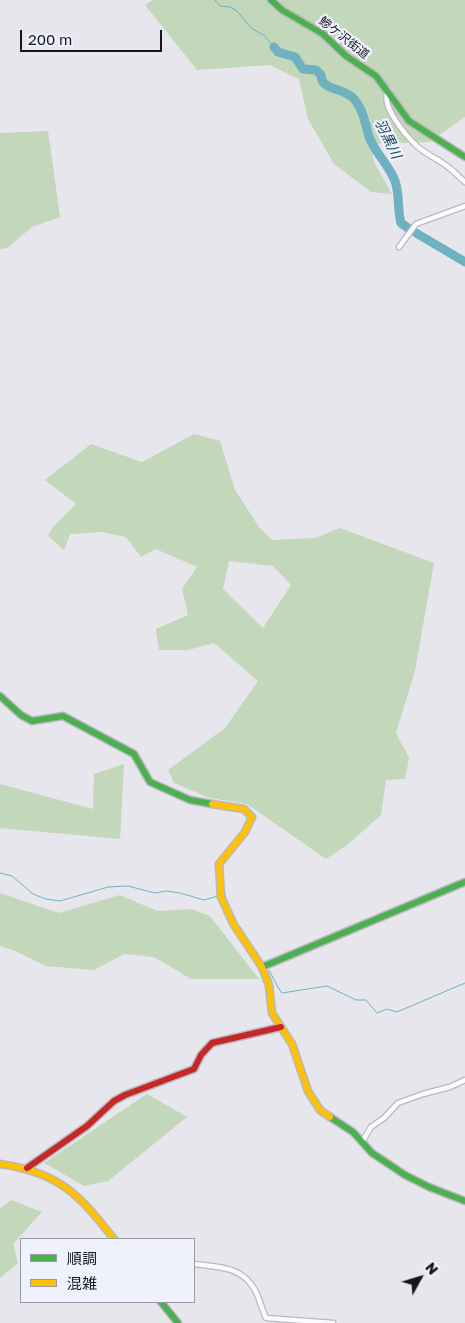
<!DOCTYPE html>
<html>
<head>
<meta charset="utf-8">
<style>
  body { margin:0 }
  #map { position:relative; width:465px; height:1323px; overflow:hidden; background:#e6e6ec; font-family:"Golos Text","Noto Sans JP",sans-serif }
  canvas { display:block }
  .legend { position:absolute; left:20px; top:1238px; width:175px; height:65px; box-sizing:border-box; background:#eff1fd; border:1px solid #989aa3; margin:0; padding:6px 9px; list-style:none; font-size:15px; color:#16171b }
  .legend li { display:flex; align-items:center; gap:10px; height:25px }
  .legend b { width:25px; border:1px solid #989aa3 }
  .north { position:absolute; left:395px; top:1253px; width:50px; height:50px; -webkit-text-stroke:4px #eff1fd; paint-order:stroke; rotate:51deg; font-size:14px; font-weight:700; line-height:20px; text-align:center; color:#16171b }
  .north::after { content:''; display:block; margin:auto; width:18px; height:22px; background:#16171b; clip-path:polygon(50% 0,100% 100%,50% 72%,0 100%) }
  .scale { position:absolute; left:20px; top:30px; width:142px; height:22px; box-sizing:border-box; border:2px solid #16171b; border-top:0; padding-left:6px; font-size:15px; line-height:18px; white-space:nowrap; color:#16171b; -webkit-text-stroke:4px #eff1fd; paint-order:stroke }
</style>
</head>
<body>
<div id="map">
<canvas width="465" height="1323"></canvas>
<ul class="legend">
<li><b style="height:6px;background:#4caf50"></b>順調</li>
<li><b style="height:6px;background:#ffc107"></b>混雑</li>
</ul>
<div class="north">N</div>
<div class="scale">200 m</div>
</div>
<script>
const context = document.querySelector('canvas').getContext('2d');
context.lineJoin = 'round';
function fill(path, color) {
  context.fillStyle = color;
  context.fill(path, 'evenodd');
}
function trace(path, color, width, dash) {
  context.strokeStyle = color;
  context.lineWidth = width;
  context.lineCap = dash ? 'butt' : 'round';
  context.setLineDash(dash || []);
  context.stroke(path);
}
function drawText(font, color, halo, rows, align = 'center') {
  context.font = font + ' "Golos Text","Noto Sans JP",sans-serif';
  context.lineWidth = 4.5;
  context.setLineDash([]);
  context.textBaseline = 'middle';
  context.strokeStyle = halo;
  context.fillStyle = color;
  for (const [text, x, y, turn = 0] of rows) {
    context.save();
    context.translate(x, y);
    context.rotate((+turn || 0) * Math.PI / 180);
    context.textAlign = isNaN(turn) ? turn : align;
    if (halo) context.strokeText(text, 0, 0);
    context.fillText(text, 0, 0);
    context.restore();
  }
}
fill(new Path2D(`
  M153,0H465V117L429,142L371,144L374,162L392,194L371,192L334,164L308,119L299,79L269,65L197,70L145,5Z
  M48,131L60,217L32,227L7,248L0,249V133Z
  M194,434L220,441L235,490L259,527L272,540L315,538L340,528L434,563L415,671L396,733L409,758L405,779L386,780L381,815L347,845L326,859L247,804L210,798L174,783L168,770L225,728L258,681L214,643L188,650H159L156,629L188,615L182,589L197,567L156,549L141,557L126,537L102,532L70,534L64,550L48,536L52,528L76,504L45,480L91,444L142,462ZM229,561L273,566L291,585L263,628L223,589Z
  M124,764L120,839L0,828V784L93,809L94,774Z
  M0,893L59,913L120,895L157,911L191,909L210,916L259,979H191L154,957L124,954L94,970L46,966L15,951L0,946Z
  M147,1094L187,1117L108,1181L84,1186L44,1163Z
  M11,1200L42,1212L13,1244L18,1263L0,1278V1209Z`), '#c3d7ba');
trace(new Path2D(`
  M215,0L220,6L230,7L237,11L251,28L265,36L274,47
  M0,873L12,876L33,894L46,899L60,901L108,887L128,886L155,893L167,891L180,893L204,900L218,896
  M225,894L227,903
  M243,933L263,962
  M269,970L279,989L282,993L327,986L356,1000H366L377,1013L387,1009L397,1012L465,983`), '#6eb1c1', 1);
trace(new Path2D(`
  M274,47L278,52L295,57L303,69L316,70L321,75C321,89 339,88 349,95C352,96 355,100 357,103C365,113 365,127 370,139C376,154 389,165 395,181C400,195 397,209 401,223L408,228
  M416,233L465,262`), '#6eb1c1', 9);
const street = new Path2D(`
  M388,91C380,106 407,137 418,147C426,154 436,158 444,164C452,169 458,176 465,182
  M399,247L416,224L465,206
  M362,1142L371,1127L384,1118L398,1103L423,1094L450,1087L465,1080
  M194,1264C219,1267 243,1266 256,1292C260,1300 262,1310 266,1318L333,1323`);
const fast = new Path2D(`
  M271,0L282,10L323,34L346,56L376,76L409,121L465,157
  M0,696L21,715L32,721L63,716L134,754L150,782L190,800L212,804
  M262,967L465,882
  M330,1117L353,1132L372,1153L405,1175L429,1187L465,1201
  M161,1302L178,1323`);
const slow = new Path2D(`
  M212,804L244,809L252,817L245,832L219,864L221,897L234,925L262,967L269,985L272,1013L292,1044L308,1091L320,1110L330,1117
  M0,1164C58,1172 79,1194 114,1239`);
const jam = new Path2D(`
  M27,1168L87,1126L114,1101L125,1095L194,1069L201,1055L212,1043L281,1027`);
trace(street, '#b8b9be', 7);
trace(fast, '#b8b9be', 9);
trace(slow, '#b8b9be', 9);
trace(jam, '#b8b9be', 9);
trace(street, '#fbfbfc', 4.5);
trace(fast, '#4caf50', 6);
trace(slow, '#ffc107', 6);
trace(jam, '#c62828', 6);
drawText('12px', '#16171b', '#eff1fd', [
  ["鰺ケ沢街道",344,38,38]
]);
drawText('italic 14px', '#0d4651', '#eff1fd', [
  ["羽黒川",388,139,64]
]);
</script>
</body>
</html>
